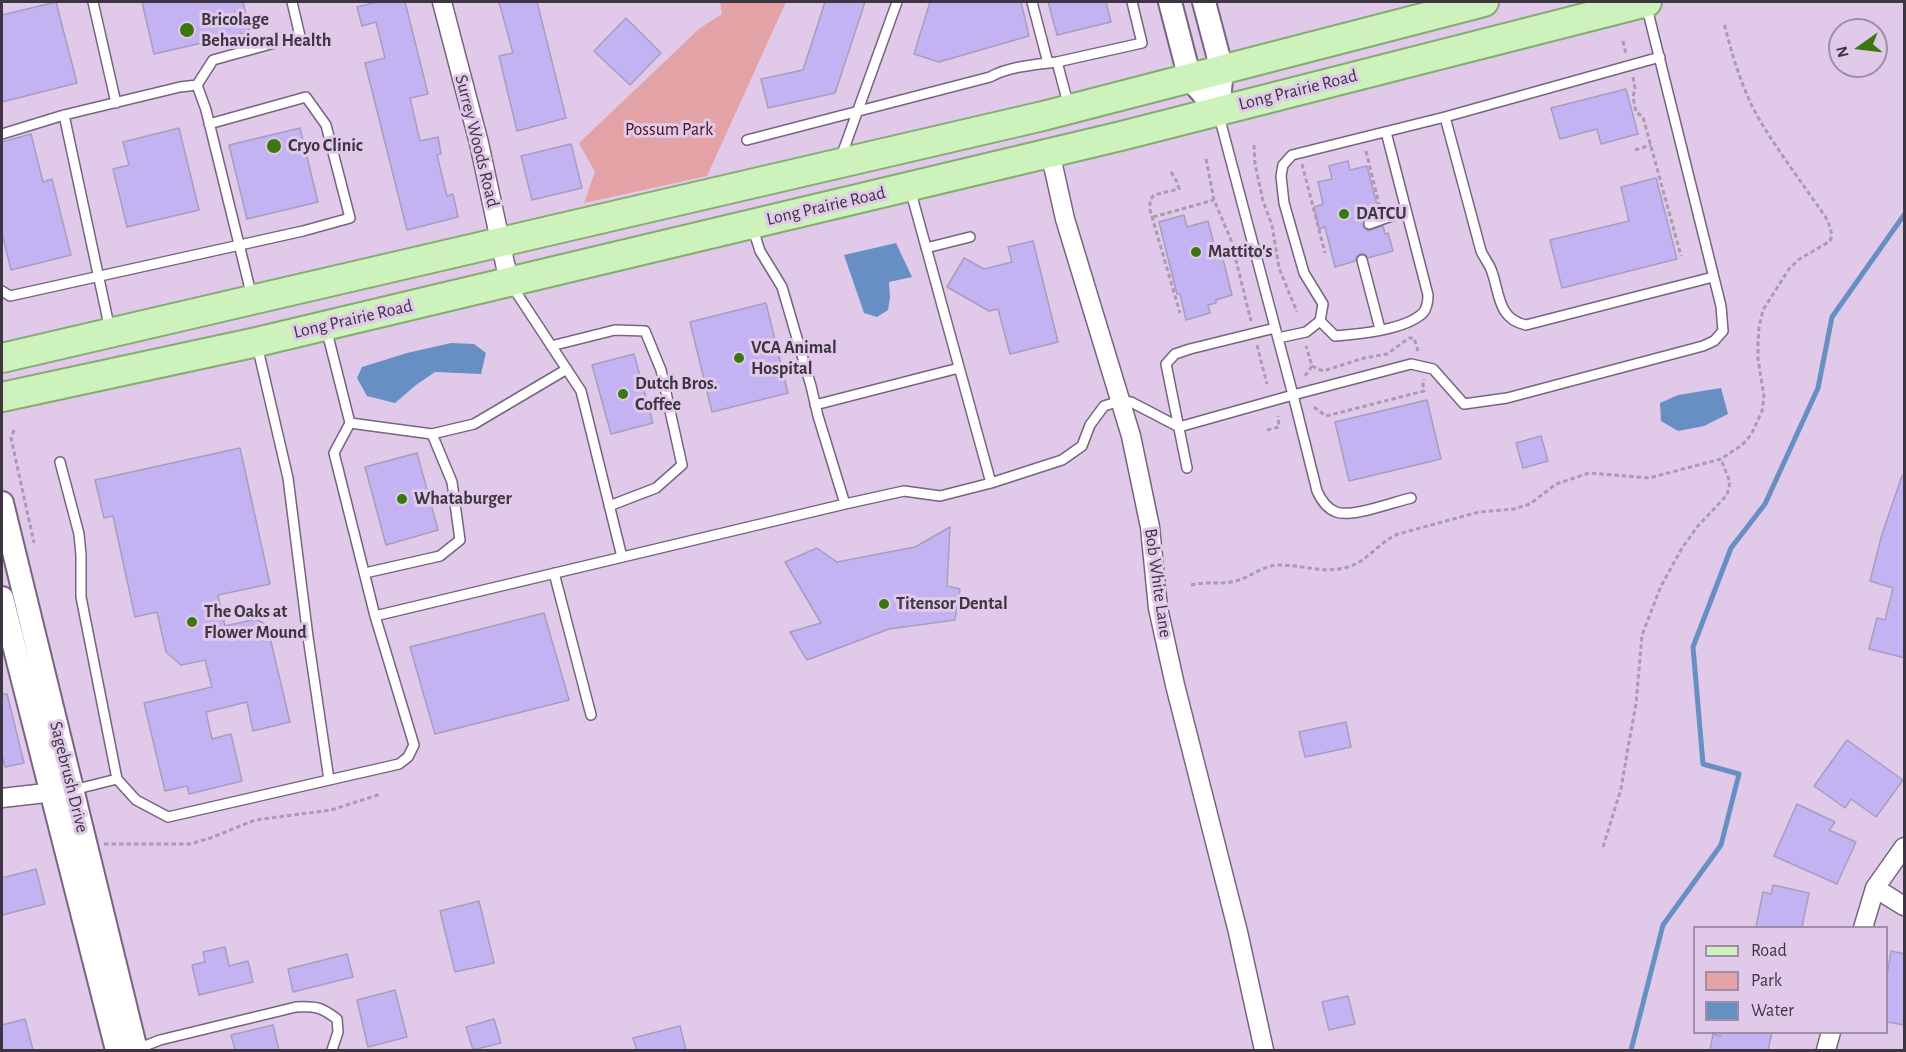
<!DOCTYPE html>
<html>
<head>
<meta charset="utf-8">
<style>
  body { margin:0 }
  #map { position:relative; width:1906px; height:1052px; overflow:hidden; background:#e0c9e9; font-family:"Alegreya Sans",sans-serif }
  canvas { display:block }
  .frame { position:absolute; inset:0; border:3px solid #3e3542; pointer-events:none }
  .legend { position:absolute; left:1693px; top:926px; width:195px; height:108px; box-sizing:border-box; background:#e0c9e9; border:2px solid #9f8ea6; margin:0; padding:8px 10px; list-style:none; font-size:18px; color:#3e3542 }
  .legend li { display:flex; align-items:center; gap:12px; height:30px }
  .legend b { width:30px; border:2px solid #9f8ea6 }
  .north { position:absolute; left:1828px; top:18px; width:60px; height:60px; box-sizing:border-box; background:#e0c9e9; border:2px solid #9f8ea6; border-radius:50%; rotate:256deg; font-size:16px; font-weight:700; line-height:24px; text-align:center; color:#3e3542 }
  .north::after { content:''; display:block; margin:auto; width:21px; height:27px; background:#397710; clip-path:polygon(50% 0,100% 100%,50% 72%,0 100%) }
</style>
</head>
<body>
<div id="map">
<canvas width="1906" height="1052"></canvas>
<div class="frame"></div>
<ul class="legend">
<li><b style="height:8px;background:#cdf2bc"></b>Road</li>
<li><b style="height:16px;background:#e3a2a5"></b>Park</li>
<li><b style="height:16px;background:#688fc4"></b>Water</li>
</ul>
<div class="north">N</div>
</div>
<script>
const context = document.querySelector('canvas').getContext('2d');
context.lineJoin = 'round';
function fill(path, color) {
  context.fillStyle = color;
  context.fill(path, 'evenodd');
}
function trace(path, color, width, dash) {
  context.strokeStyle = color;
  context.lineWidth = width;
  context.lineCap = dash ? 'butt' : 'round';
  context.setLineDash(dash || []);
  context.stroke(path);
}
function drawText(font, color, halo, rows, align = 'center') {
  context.font = font + ' "Alegreya Sans",sans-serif';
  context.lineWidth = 6;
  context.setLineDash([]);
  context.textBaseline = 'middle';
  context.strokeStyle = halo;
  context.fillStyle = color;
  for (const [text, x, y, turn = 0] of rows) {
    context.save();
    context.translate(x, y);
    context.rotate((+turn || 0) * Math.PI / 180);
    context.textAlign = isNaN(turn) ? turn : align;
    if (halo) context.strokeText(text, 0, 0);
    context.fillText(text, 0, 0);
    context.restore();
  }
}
fill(new Path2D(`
  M720,2H786L707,176L584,203L595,172L579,143L700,28L722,14Z`), '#e3a2a5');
fill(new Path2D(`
  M896,243L912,277L889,282L890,297L888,310L877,317L864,313L844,255Z
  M451,343L474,344L486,353L481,374L435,372L416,385L395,403L367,396L357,378L362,367L407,353Z
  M1721,388L1728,414L1704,426L1678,431L1661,421L1660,403L1678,395Z`), '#688fc4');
trace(new Path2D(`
  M1631,1050L1663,925L1721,845L1739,774L1703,764L1693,647L1731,548L1765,504L1818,388L1832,317L1904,215`), '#688fc4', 5);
const building = new Path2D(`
  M56,2L77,83L2,102V15Z
  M142,2H243L250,32L154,54Z
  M378,2H405L428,94L410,98L420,141L438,137L441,154L437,155L447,196L453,194L458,217L407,230L365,63L385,58L376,22L362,26L357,7Z
  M499,2H537L566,118L517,131L499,56L513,53Z
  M825,2H865L835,93L768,108L761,79L803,70Z
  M930,2H1021L1029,36L939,62L914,54Z
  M1048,2H1106L1111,22L1057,35Z
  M626,18L661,53L630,85L594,51Z
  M1626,89L1638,134L1601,144L1597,129L1560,139L1551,108Z
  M179,128L199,210L127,227L113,169L129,165L123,142Z
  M300,128L318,202L247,219L229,145Z
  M31,134L43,182L52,179L71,255L11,270L2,233V142Z
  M571,144L582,188L532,200L521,156Z
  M1348,161L1350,170L1367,166L1379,213L1364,219L1363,227L1368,231L1383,226L1385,234L1388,233L1393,251L1368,258L1366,255L1361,253L1357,256L1355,261L1335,267L1325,227L1319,229L1314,207L1323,204L1318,182L1332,179L1329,166Z
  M1656,178L1677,259L1562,288L1550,240L1629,221L1621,187Z
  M1184,215L1187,227L1208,221L1215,248L1220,247L1232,295L1216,300V303L1208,305L1210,313L1186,320L1180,294H1177L1159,222Z
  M1033,241L1058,342L1010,354L998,309L989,311L947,287L964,258L984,269L1012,262L1008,247Z
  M766,303L788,393L712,412L690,322Z
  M634,354L653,423L611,434L592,365Z
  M1427,400L1441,459L1349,481L1335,422Z
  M1541,436L1548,461L1523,468L1516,443Z
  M240,448L270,584L218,595L225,626L256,619L267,625L290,722L253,731L247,702L206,712L212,739L231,734L242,781L189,794L187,786L165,791L144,703L212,687L205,660L181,665L166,652L157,612L135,617L113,516L104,518L95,480Z
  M417,453L438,530L386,545L365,467Z
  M1902,476H1905V658L1869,649L1877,618L1885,620L1893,588L1870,581L1882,534Z
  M950,527L947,586L960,589L955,620L889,629L807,660L790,632L821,623L785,562L817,548L837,562L915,547Z
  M544,613L569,700L435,734L410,647Z
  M2,694H7L24,763L5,767L2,755Z
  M1346,722L1351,747L1305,757L1299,732Z
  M1847,740L1903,780L1876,817L1851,799L1845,808L1814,786Z
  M1797,804L1835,822L1829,830L1856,842L1837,884L1774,856Z
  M36,869L45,904L2,915V878Z
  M1773,885L1809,893L1802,927H1756L1763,892L1771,894Z
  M479,901L494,963L455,972L440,911Z
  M225,947L229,966L248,961L253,982L199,995L192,965L205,962L203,952Z
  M1891,951L1905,954V1025L1887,1022V976Z
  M347,954L353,977L293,992L288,969Z
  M395,990L407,1037L368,1047L357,1000Z
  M1348,996L1355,1024L1329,1030L1322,1002Z
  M25,1019L33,1050H2V1025Z
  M494,1019L501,1043L473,1050L466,1027Z
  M273,1025L279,1050H235L231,1035Z
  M680,1026L686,1050H637L633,1038Z
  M1721,1032H1772L1768,1050H1710L1713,1034L1720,1036Z`);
fill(building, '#c4b3f3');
trace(building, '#a69dc0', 1.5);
const service = new Path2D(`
  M93,2L116,103
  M1032,2L1048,63
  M1660,57L1445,117L1481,251C1484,258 1490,265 1492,272C1500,295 1498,319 1526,325L1713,277
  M1057,62L1142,43L1132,2
  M197,85L213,60L300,36L292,2
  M64,115L110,330
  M2,134L64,115L180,87L197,85L206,110L252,297
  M747,140L990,77C1011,66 1033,65 1057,62L1069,107
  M841,157L897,2
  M1369,224L1406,211
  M752,226L760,251L782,287L811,386L818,416L845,504L904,491L940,496L991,483L910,189
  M926,248L970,237
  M1362,260L1380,329
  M512,286L581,391L622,557
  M2,291L10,296L303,231L350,218L326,125L306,97L209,124
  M1320,321L1335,336C1359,334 1405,330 1423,313C1427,308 1428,301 1428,295L1386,132
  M326,328L350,423L334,453L375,616L845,504
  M1278,338L1306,332L1320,321L1323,304L1304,273L1284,203L1281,176L1283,165L1292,155L1445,117
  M551,346L615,330L645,331L661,370L682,465L656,488L609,506
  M815,405L959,368
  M350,423L432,434L474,424L567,369
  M60,462L79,534L81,555V597L117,779
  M1187,468L1166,364L1175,354L1190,349L1275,328
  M991,483L1062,460L1082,446L1090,425L1104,406L1120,401L1131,402L1179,427L1293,395L1219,116
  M1411,498C1393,502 1352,518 1336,512C1326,508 1321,500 1317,491L1293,395L1411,364L1433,369L1464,404L1507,398L1703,346L1714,341L1723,331L1721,306L1646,4
  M365,573L440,556L460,540L452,482L432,434
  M554,573L591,715
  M329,780L399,764L408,757L414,745L375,616
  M73,790L117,779L136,800L168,817L329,780L308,637L288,478L257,345
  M137,1049L160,1040L296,1007C316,1006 321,1007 337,1019L338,1032L332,1050`);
const minor = new Path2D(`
  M442,2L479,143L509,282
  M1050,152L1065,219L1131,436L1150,527L1158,608L1175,685L1238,932L1264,1050
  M2,798L63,791
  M1875,888L1904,906
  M1863,928L1875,888L1904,847
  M1826,1050L1831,1032`);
const tertiary = new Path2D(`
  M1170,2L1190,79L1218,110
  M1204,2L1222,70L1218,110
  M2,503L136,1050
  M2,598L117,1050`);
const primary = new Path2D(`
  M2,358L1043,116L1484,2
  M2,397L257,342L1121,136L1647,2`);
trace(service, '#786380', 12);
trace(minor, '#786380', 21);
trace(tertiary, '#786380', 26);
trace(primary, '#85ab74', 32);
trace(new Path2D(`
  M1623,41L1626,54
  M1633,77L1635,88L1633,97L1636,112L1643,117L1681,256
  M1254,145L1255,164L1263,201L1272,225L1279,268L1297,312
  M1635,150L1651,145
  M1366,151L1380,208
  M1206,159L1214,200L1231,240L1251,321
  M1302,164L1325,253
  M1171,172L1177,182L1179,189L1154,195L1150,200V210L1180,313
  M1153,217L1214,200
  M1257,345L1267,384
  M1312,366L1323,371L1364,358L1387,354L1409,338H1414L1418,351
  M1305,376L1312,366L1306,346
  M1314,407L1326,416L1424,391L1423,385L1424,379
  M14,430L11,438L34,543
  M1267,430L1279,427L1278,416
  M1191,585C1205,581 1221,585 1236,581C1251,577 1263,565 1279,565C1303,565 1325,574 1348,567C1368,561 1379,542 1398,534L1479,512L1514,509L1530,504L1556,484L1589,473L1649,478L1721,459L1742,445L1751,435L1762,411L1764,397L1758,359V343L1759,327L1763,310L1789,269L1798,260L1830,241L1832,235L1828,221C1806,188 1782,157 1762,124C1743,93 1733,58 1724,23
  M104,844H189L208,839L255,820L331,810L381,794
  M1603,847L1621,789L1629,742L1636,704L1642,635L1661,586L1682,548L1697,527L1727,495L1730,482L1721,459`), '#ac9ab4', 3, [4.5, 3]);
trace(service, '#fff', 9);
trace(minor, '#fff', 18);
trace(tertiary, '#fff', 22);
trace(primary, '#cdf2bc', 28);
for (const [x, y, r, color] of [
  [187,30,8,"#397710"],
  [274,146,8,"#397710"],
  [1344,214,6,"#397710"],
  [1196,252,6,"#397710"],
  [739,358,6,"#397710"],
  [623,394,6,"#397710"],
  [402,499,6,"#397710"],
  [884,604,6,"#397710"],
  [192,622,6,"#397710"]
]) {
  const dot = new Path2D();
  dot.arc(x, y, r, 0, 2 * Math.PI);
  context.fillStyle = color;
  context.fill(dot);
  trace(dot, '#e0c9e9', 2);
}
drawText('bold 18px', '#3e3542', '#e0c9e9', [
  ["Bricolage",201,20],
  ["Behavioral Health",201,41],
  ["Cryo Clinic",288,146],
  ["DATCU",1356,214],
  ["Mattito's",1208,252],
  ["VCA Animal",751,348],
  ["Hospital",751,369],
  ["Dutch Bros.",635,384],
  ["Coffee",635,405],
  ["Whataburger",414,499],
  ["Titensor Dental",896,604],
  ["The Oaks at",204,612],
  ["Flower Mound",204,633]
], 'left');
drawText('18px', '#3e3542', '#e0c9e9', [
  ["Long Prairie Road",1298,90,-14],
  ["Surrey Woods Road",477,141,76],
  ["Long Prairie Road",826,206,-13],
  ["Long Prairie Road",353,319,-13],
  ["Bob White Lane",1158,583,82],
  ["Sagebrush Drive",69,777,76]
]);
drawText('18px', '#510e19', '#e0c9e9', [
  ["Possum Park",669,130]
]);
</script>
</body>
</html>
